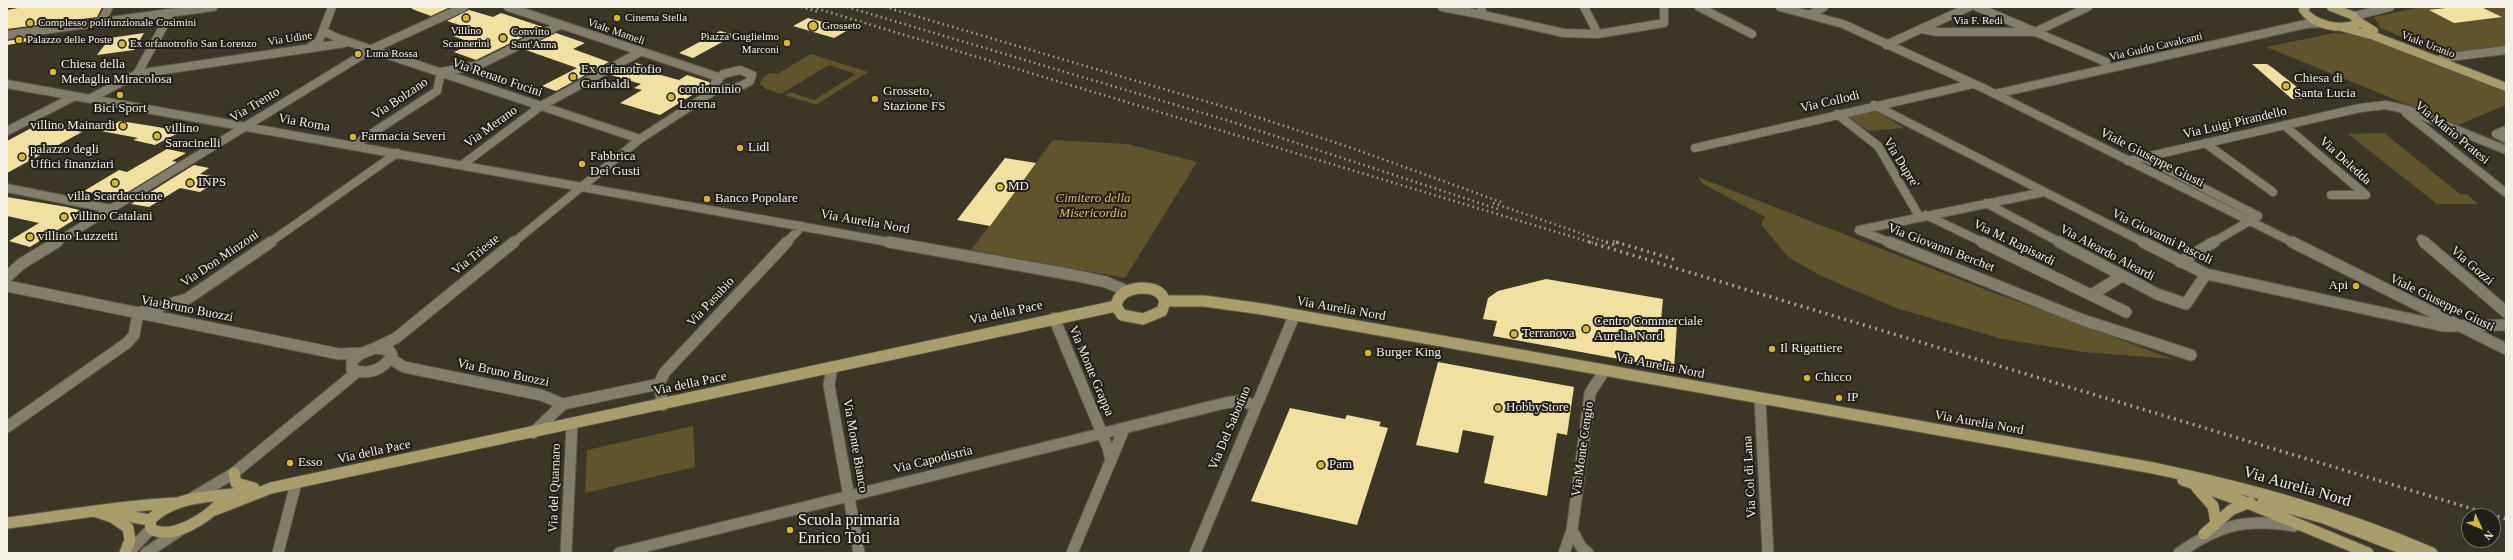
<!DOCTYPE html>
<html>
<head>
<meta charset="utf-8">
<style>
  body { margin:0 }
  #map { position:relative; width:2513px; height:560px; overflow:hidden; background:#3b3626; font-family:Georgia,serif }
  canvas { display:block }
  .frame { position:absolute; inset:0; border:8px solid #f2efe5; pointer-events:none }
  .north { position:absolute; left:2461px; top:508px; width:40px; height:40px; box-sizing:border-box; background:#201e16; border:1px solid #747269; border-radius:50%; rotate:134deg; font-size:11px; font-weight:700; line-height:16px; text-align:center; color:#f2efe5 }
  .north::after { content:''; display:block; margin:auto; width:14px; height:18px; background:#d5b535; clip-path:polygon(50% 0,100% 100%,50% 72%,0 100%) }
</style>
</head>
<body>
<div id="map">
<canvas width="2513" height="560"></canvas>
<div class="frame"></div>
<div class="north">N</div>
</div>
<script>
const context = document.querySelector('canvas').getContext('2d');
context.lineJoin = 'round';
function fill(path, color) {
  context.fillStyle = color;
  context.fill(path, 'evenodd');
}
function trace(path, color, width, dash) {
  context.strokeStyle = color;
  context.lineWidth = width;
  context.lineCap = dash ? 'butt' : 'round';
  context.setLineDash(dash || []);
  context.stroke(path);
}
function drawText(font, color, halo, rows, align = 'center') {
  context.font = font + ' Georgia,serif';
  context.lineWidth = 4;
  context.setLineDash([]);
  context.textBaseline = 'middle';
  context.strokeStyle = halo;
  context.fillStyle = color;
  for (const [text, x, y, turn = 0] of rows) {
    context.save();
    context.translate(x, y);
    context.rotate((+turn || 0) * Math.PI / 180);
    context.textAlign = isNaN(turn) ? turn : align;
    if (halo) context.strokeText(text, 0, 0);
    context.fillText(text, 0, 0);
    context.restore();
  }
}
fill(new Path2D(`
  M2420,7H2506V46L2444,54L2380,28L2374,17Z
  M2334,33L2361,35L2506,90V105L2458,125L2266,47Z
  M811,54L868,72L816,105L785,95L790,92L814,100L856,74L829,65L781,94L766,89L760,84L762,78L769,73L777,74Z
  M1873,109L1904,128L1869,131L1843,114Z
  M2384,133L2460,194H2467L2478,204H2437L2348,134Z
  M1053,140L1128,144L1197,162L1125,278L971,250Z
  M1698,177L1984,289L2173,359L2083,352L2002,339L1896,308L1819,275L1788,257L1761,224L1765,217L1703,184Z
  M693,426L695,467L585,493L587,450Z`), '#5f542b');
fill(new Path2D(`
  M23,7H102L97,17L7,29V10Z
  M412,7H450L431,16L412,9Z
  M2454,7H2481L2502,17L2454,23L2429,10Z
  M469,10L493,17L501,13L543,27L476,60L454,52L473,43L453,36L469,28L447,21Z
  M808,18L830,24L848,30L834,38L793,26Z
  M720,31L735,35L693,58L679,53Z
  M144,33L134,50L97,55L110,38Z
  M556,33L585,43L573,49L609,62L556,91L542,86L577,68L523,49Z
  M33,37L30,41L7,45V41Z
  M636,63L656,69L650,72L679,80L687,75L709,82L710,84L660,115L620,103L642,90L634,88L641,84L611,75Z
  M2252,64H2267L2273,68L2312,99H2292Z
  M120,121L158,127L180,132L155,145L133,140L138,138L101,131Z
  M39,124L82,132L7,173V141Z
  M167,149L186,153L172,161L177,162L118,198L84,191L119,170L127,172Z
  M1005,158L1036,163L990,226L957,220Z
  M194,165L209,168L200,174L222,178L200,192L180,188L149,207L131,204Z
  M7,197L67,207L87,212L30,247L9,241L39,223L7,216Z
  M1546,279L1663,299L1661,320L1677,323L1674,369L1493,336L1497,321L1483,319L1488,298L1498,291Z
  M1438,362L1574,387L1567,435L1557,433L1547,496L1484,483L1494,436L1463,430L1458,453L1416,445Z
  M1290,408L1345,419L1347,415L1381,422L1379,426L1388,428L1357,525L1251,501Z`), '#f2e0a0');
const minorFar1 = new Path2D(`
  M508,7L718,77
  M1442,7L1483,15
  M1481,7L1483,15L1564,33L1598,34L1664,23V7
  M1584,7L1598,34
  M1699,7L1752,34
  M1780,7L1843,24L1985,89L2294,243
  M1977,7L2106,62
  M1811,14L1824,7
  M2354,16L2390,7
  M101,22L109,7
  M1922,29L1937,32H2035L2088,7
  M323,31L337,38L640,139
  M7,35L213,7
  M1886,45L1969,7
  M310,47L319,41L332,7
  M2442,58L2506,50
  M740,70L752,75L750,81C739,88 726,92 715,83L723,74Z
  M137,74L345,43
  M7,84L894,243
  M1995,94L2306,24L2322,23
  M91,98L137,74L171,13
  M1874,105L2145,243
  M2406,113L2506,193
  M1837,114L1878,146L1919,216
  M2284,125L2366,195H2331
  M2506,130L2496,134L2506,139
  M7,131L75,96
  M2205,143L2273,192
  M354,145L437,91L441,72L479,65L560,25
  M1695,148L1973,84
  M2143,157L2258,216L2212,243
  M2128,161L2360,108L2386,105L2408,110L2506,150
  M462,165L541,106L640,52
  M7,188L111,209
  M1986,203L2061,243
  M1926,215L1984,243
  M2421,239L2426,243
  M55,243L372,49L464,7
  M269,243L397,153
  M513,243L640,139L720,87
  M786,243L802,226
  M1891,243L1859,230L2044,192`);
const minor = new Path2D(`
  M889,242L1073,275L1106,282L1127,291
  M1889,242L2083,320L2191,355
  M1982,242L2126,312
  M2059,242L2157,294L2186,304L2206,274
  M2143,242L2206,274L2443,326L2506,325
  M2292,242L2506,349
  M2424,242L2506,312
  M2180,262L2214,242
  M7,277L21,264L57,242
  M7,286L339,354L362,353
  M2091,295L2122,276
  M1054,318L1108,448L1111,461
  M375,348L396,338L514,242
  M375,348L389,350L392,355C384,370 368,375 352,370V361L360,354Z
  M391,359L404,367L541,395L563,404L659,384
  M832,367L829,385L859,553
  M1760,400L1768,553
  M663,405L659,384L664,373L787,242
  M7,427L127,343L134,335L138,313L187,299L271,242
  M533,433L563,404
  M192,498L234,473L357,372
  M1572,530L1581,547L1588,553
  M128,553L151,529
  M146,553L179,531
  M278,553L296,483
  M566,553L572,425
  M619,553L1225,403L1239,401L1255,405
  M1072,553L1124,429
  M1195,553L1294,316
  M1564,553L1572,530L1590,393L1604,371
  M2179,553C2219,525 2246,518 2294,526`);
const majorFar1 = new Path2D(`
  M2306,7L2303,10C2315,26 2339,30 2357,24L2354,16L2331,7
  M2358,21L2374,31
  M2341,27L2374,36L2506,87`);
const major = new Path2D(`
  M1141,288C1152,288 1161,290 1165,301L1162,311L1143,319L1122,315L1116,306C1118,293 1129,289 1141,288Z
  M1165,301H1204L1262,309L2153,468C2252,489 2339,513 2432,553
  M234,473L236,483L254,488
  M2183,480L2245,502L2368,553
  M2197,488L2213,506L2216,523
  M222,497V501C208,517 173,541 151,529L150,520C178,492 217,499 253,490
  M2263,501L2324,518L2414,553
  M215,510L271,488L1116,306
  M97,512L112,517L128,528L130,540L125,553
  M109,513L150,520
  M7,523C63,516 118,506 174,503
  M2204,534L2231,510L2250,502`);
trace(minorFar1, '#585446', 10);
trace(minor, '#585446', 13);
trace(majorFar1, '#585446', 10);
trace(major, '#585446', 13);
trace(minorFar1, '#837e6b', 8);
trace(minor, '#837e6b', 11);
trace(majorFar1, '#a99d6c', 8);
trace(major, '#a99d6c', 11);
trace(new Path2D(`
  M801,7L818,12
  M812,7L1593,243
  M847,7L1223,119L1498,209
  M885,7L1235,110L1349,147L1501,202
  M1493,203L1609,243
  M1613,241L1619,243`), '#a39f92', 2.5, [1.5, 3.5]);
trace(new Path2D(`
  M1589,242L2506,519
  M1606,242L1618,246
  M1616,242L1676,260`), '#a39f92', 3.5, [2, 4.5]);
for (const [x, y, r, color] of [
  [466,18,4,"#d5b535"],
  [617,18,4,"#d5b535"],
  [30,23,4,"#d5b535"],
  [813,26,5,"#d5b535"],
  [503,38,4,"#d5b535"],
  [19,40,4,"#d5b535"],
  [787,43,4,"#d5b535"],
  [122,44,4,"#d5b535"],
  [358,54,4,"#d5b535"],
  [53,72,4,"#d5b535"],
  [573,77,4,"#d5b535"],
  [2286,86,4,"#d5b535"],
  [120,95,4,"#d5b535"],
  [671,97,4,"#d5b535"],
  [875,99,4,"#d5b535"],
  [123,126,4,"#d5b535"],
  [157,136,4,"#d5b535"],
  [353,137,4,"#d5b535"],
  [740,148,4,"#d5b535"],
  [22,157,4,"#d5b535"],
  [582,164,4,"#d5b535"],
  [115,183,4,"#d5b535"],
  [190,183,4,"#d5b535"],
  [1000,187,4,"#d5b535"],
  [707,199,4,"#d5b535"],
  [64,217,4,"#d5b535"],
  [30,237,4,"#d5b535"],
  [2356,286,4,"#d5b535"],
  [1586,329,4,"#d5b535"],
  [1514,334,4,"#d5b535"],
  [1772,349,4,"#d5b535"],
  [1368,353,4,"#d5b535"],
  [1807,378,4,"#d5b535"],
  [1839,398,4,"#d5b535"],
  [1498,408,4,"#d5b535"],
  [290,463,4,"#d5b535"],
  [1321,465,4,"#d5b535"],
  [790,530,4,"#d5b535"]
]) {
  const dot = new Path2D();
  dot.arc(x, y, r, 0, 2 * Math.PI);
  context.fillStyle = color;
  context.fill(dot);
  trace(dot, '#201e16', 1.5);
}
drawText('11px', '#f2efe5', '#201e16', [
  ["Cinema Stella",625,18],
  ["Complesso polifunzionale Cosimini",38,23],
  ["Grosseto",822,26],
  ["Villino",466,31,"center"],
  ["Scannerini",466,44,"center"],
  ["Convitto",511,32],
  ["Sant'Anna",511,45],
  ["Piazza Guglielmo",779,37,"right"],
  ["Marconi",779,50,"right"],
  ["Palazzo delle Poste",27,40],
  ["Ex orfanotrofio San Lorenzo",130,44],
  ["Luna Rossa",366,54]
], 'left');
drawText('11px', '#f2efe5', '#201e16', [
  ["Via F. Redi",1978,21],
  ["Viale Mameli",616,32,19],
  ["Via Udine",290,39,-9],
  ["Viale Uranio",2428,45,21],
  ["Via Guido Cavalcanti",2156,47,-13]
]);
drawText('13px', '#f2efe5', '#201e16', [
  ["Chiesa della",61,65],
  ["Medaglia Miracolosa",61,80],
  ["Ex orfanotrofio",581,70],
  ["Garibaldi",581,85],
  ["Chiesa di",2294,79],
  ["Santa Lucia",2294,94],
  ["condominio",679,90],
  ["Lorena",679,105],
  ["Grosseto,",883,92],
  ["Stazione FS",883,107],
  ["Bici Sport",120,109,"center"],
  ["villino Mainardi",115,126,"right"],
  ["villino",165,129],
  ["Saracinelli",165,144],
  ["Farmacia Severi",361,137],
  ["Lidl",748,148],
  ["palazzo degli",30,150],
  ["Uffici finanziari",30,165],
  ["Fabbrica",590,157],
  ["Dei Gusti",590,172],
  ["INPS",198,183],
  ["MD",1008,187],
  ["villa Scardaccione",115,197,"center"],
  ["Banco Popolare",715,199],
  ["villino Catalani",72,217],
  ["villino Luzzetti",38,237],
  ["Api",2348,286,"right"],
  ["Centro Commerciale",1594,322],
  ["Aurelia Nord",1594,337],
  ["Terranova",1522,334],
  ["Il Rigattiere",1780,349],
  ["Burger King",1376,353],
  ["Chicco",1815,378],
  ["IP",1847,398],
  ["HobbyStore",1506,408],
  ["Esso",298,463],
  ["Pam",1329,465]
], 'left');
drawText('13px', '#f2efe5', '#201e16', [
  ["Via Renato Fucini",497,78,19],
  ["Via Bolzano",400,99,-34],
  ["Via Collodi",1830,102,-13],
  ["Via Trento",255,105,-31],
  ["Via Roma",304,123,10],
  ["Via Luigi Pirandello",2235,123,-13],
  ["Via Merano",491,127,-36],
  ["Via Mario Pratesi",2452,133,39],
  ["Viale Giuseppe Giusti",2152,158,27],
  ["Via Deledda",2345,161,42],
  ["Via Dupre'",1901,163,58],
  ["Via Aurelia Nord",865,222,10],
  ["Via Giovanni Pascoli",2162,237,26],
  ["Via M. Rapisardi",2014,243,26],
  ["Via Giovanni Berchet",1941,248,21],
  ["Via Aleardo Aleardi",2107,253,28],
  ["Via Trieste",476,255,-39],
  ["Via Don Minzoni",220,259,-34],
  ["Via Gozzi",2472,266,41],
  ["Via Pasubio",711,302,-47],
  ["Viale Giuseppe Giusti",2442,303,26],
  ["Via Bruno Buozzi",187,309,11],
  ["Via Aurelia Nord",1341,309,10],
  ["Via della Pace",1006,313,-12],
  ["Via Aurelia Nord",1660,366,11],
  ["Via Monte Grappa",1091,371,67],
  ["Via Bruno Buozzi",503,373,12],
  ["Via della Pace",690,384,-12],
  ["Via Aurelia Nord",1979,423,10],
  ["Via Del Sabotino",1230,428,-67],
  ["Via Monte Bianco",855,446,80],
  ["Via Monte Cengio",1583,449,-82],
  ["Via della Pace",374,452,-12],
  ["Via Capodistria",933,460,-14],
  ["Via Col di Lana",1750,477,-93],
  ["Via del Quarnaro",555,488,-88]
]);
drawText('italic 13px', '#d9c166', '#201e16', [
  ["Cimitero della",1093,199],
  ["Misericordia",1093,214]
]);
drawText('16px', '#f2efe5', '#201e16', [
  ["Via Aurelia Nord",2297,487,16]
]);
drawText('16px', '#f2efe5', '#201e16', [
  ["Scuola primaria",798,521],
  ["Enrico Toti",798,539]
], 'left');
</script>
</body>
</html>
